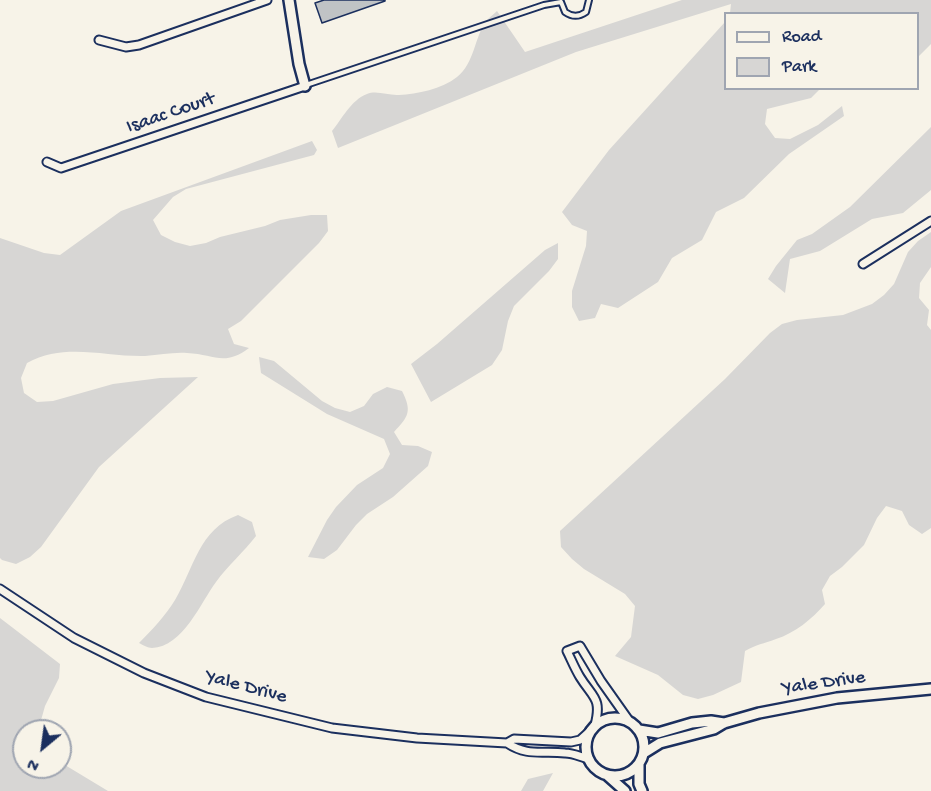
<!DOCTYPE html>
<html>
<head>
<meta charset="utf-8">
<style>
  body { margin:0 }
  #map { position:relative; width:931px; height:791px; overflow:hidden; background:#f7f3e8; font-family:"Gochi Hand",sans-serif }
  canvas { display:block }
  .legend { position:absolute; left:724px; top:12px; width:195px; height:78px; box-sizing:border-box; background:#f7f3e8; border:2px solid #9fa5b1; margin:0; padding:8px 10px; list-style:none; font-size:18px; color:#1b2f5e }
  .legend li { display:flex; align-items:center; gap:12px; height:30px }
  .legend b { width:30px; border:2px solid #9fa5b1 }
  .north { position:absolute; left:12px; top:719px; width:60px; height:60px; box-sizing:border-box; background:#f7f3e8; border:2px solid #9fa5b1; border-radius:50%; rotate:209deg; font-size:16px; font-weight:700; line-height:24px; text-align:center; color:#1b2f5e }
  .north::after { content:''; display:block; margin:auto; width:21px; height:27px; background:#1b2f5e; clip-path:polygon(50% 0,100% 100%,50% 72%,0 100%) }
</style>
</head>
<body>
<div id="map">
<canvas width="931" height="791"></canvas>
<ul class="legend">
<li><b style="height:8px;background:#f7f3e8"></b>Road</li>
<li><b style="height:16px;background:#d7d6d4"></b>Park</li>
</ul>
<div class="north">N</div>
</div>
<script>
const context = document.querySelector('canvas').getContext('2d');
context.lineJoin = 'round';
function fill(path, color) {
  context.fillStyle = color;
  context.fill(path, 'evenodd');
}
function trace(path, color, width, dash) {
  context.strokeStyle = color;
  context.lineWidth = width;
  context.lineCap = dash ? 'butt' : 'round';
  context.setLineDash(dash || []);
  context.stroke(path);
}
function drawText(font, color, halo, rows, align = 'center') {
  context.font = font + ' "Gochi Hand",sans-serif';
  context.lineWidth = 6;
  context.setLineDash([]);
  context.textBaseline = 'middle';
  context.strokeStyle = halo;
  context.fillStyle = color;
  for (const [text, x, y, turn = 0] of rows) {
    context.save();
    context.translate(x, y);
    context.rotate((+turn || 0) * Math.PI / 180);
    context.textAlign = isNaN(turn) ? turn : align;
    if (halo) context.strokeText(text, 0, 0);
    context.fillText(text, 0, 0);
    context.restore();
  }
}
fill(new Path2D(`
  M682,0H931V44L918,57V14L730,13L731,4L576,52L338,148L332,131C342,119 351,100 367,94C377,90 389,96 399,95C417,94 442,89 457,77C475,63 474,37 487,20C490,17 494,14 497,11L525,52Z
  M725,22L726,88L820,89L811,98L767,109L765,124L775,138L790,139L818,125L842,106L844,116L789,154L744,198L716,212L702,240L672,258L658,282L618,308L601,304L595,318L579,321L572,307V291L586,246L587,231L572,225L562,212L609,150Z
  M931,127V190L903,213L872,219L820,251L790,259L785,293L768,279L776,266L797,240L812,234L850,207Z
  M312,141L317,150L314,155L186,189L173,197L153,220L161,235L175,242L190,246L206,243L220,237L265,226L280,220L311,215H327L328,231L319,243L241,321L228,329L234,344L249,348C224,367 214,354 187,353C173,352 160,355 145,356C105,357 65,342 27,363L21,378L24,393L37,402L53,401L113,384L160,378L198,377L99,467L41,547L30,557L16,564L2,560L0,558V238L44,253L60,255L121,211Z
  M931,232V267L920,283L919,298L929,310L927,325L931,330V528L922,534L909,525L902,511L886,506L877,518L864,545L842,567L830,576L822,590L825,604C812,619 795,633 776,639C763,644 757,644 745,651L741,682L713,695L698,699L683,695L658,675L615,656L631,637L635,606L625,594L584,569L572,559L561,547L560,531L725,379L770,333L782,324L797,320L843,315L872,304L884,295L894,284L908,252L918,241Z
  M558,243V259L549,271L514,306L508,321L502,350L492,365L431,402L411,364L437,344L545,250Z
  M259,357L274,361L322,401L335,408L350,412L364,406L373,394L387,387L402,391C412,411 409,416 394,432L402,445L418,446L432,452L428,466L393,497L367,514L356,525L337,550L324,559L308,557L327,520L336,507L357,485L383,468L390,454L384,439L327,414L261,373Z
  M238,515L252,522L256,536C244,552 228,565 216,582C201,602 183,647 152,648C148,648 143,645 139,643C152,630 165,616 175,600C194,568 199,529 238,515Z
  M0,618L60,664L59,678L45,706L38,731H24V767H60V762L108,791H0Z
  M553,773L543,791H521L528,779Z`), '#d7d6d4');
const building = new Path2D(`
  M324,0H385V1L322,23L315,3Z`);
fill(building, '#c0c3c5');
trace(building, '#1b2f5e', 1.5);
const service = new Path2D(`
  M561,2L565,12C572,17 579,17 586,12L589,0
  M306,85L544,5L561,2`);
const minor = new Path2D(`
  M99,40L126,47L139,45L267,0
  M47,162L61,168L305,86
  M863,264L931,221
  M0,589L74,638L144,673L206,697L332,728L417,738L507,743L514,739L571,742L580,740L591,730
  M595,725C602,698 593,698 580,677C575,669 571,659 567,651L580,646L601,681L630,722
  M507,743C528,757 542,750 565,753C573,753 581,757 589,759`);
const tertiary = new Path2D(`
  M289,0L299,64L305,86
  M586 747a29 29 0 1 1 58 0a29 29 0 1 1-58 0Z
  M639,730L658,733L692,723L711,721L724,723
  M644,753L660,743L714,729L724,723L759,713L837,698L931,689
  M639,764V784L642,791
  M608,776L625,791`);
trace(service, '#1b2f5e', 8);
trace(minor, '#1b2f5e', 11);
trace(tertiary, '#1b2f5e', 14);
trace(service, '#f7f3e8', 4);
trace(minor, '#f7f3e8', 7);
trace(tertiary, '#f7f3e8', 9);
drawText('20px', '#1b2f5e', '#f7f3e8', [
  ["Isaac Court",171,114,-19],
  ["Yale Drive",824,684,-8],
  ["Yale Drive",246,688,15]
]);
</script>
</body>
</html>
